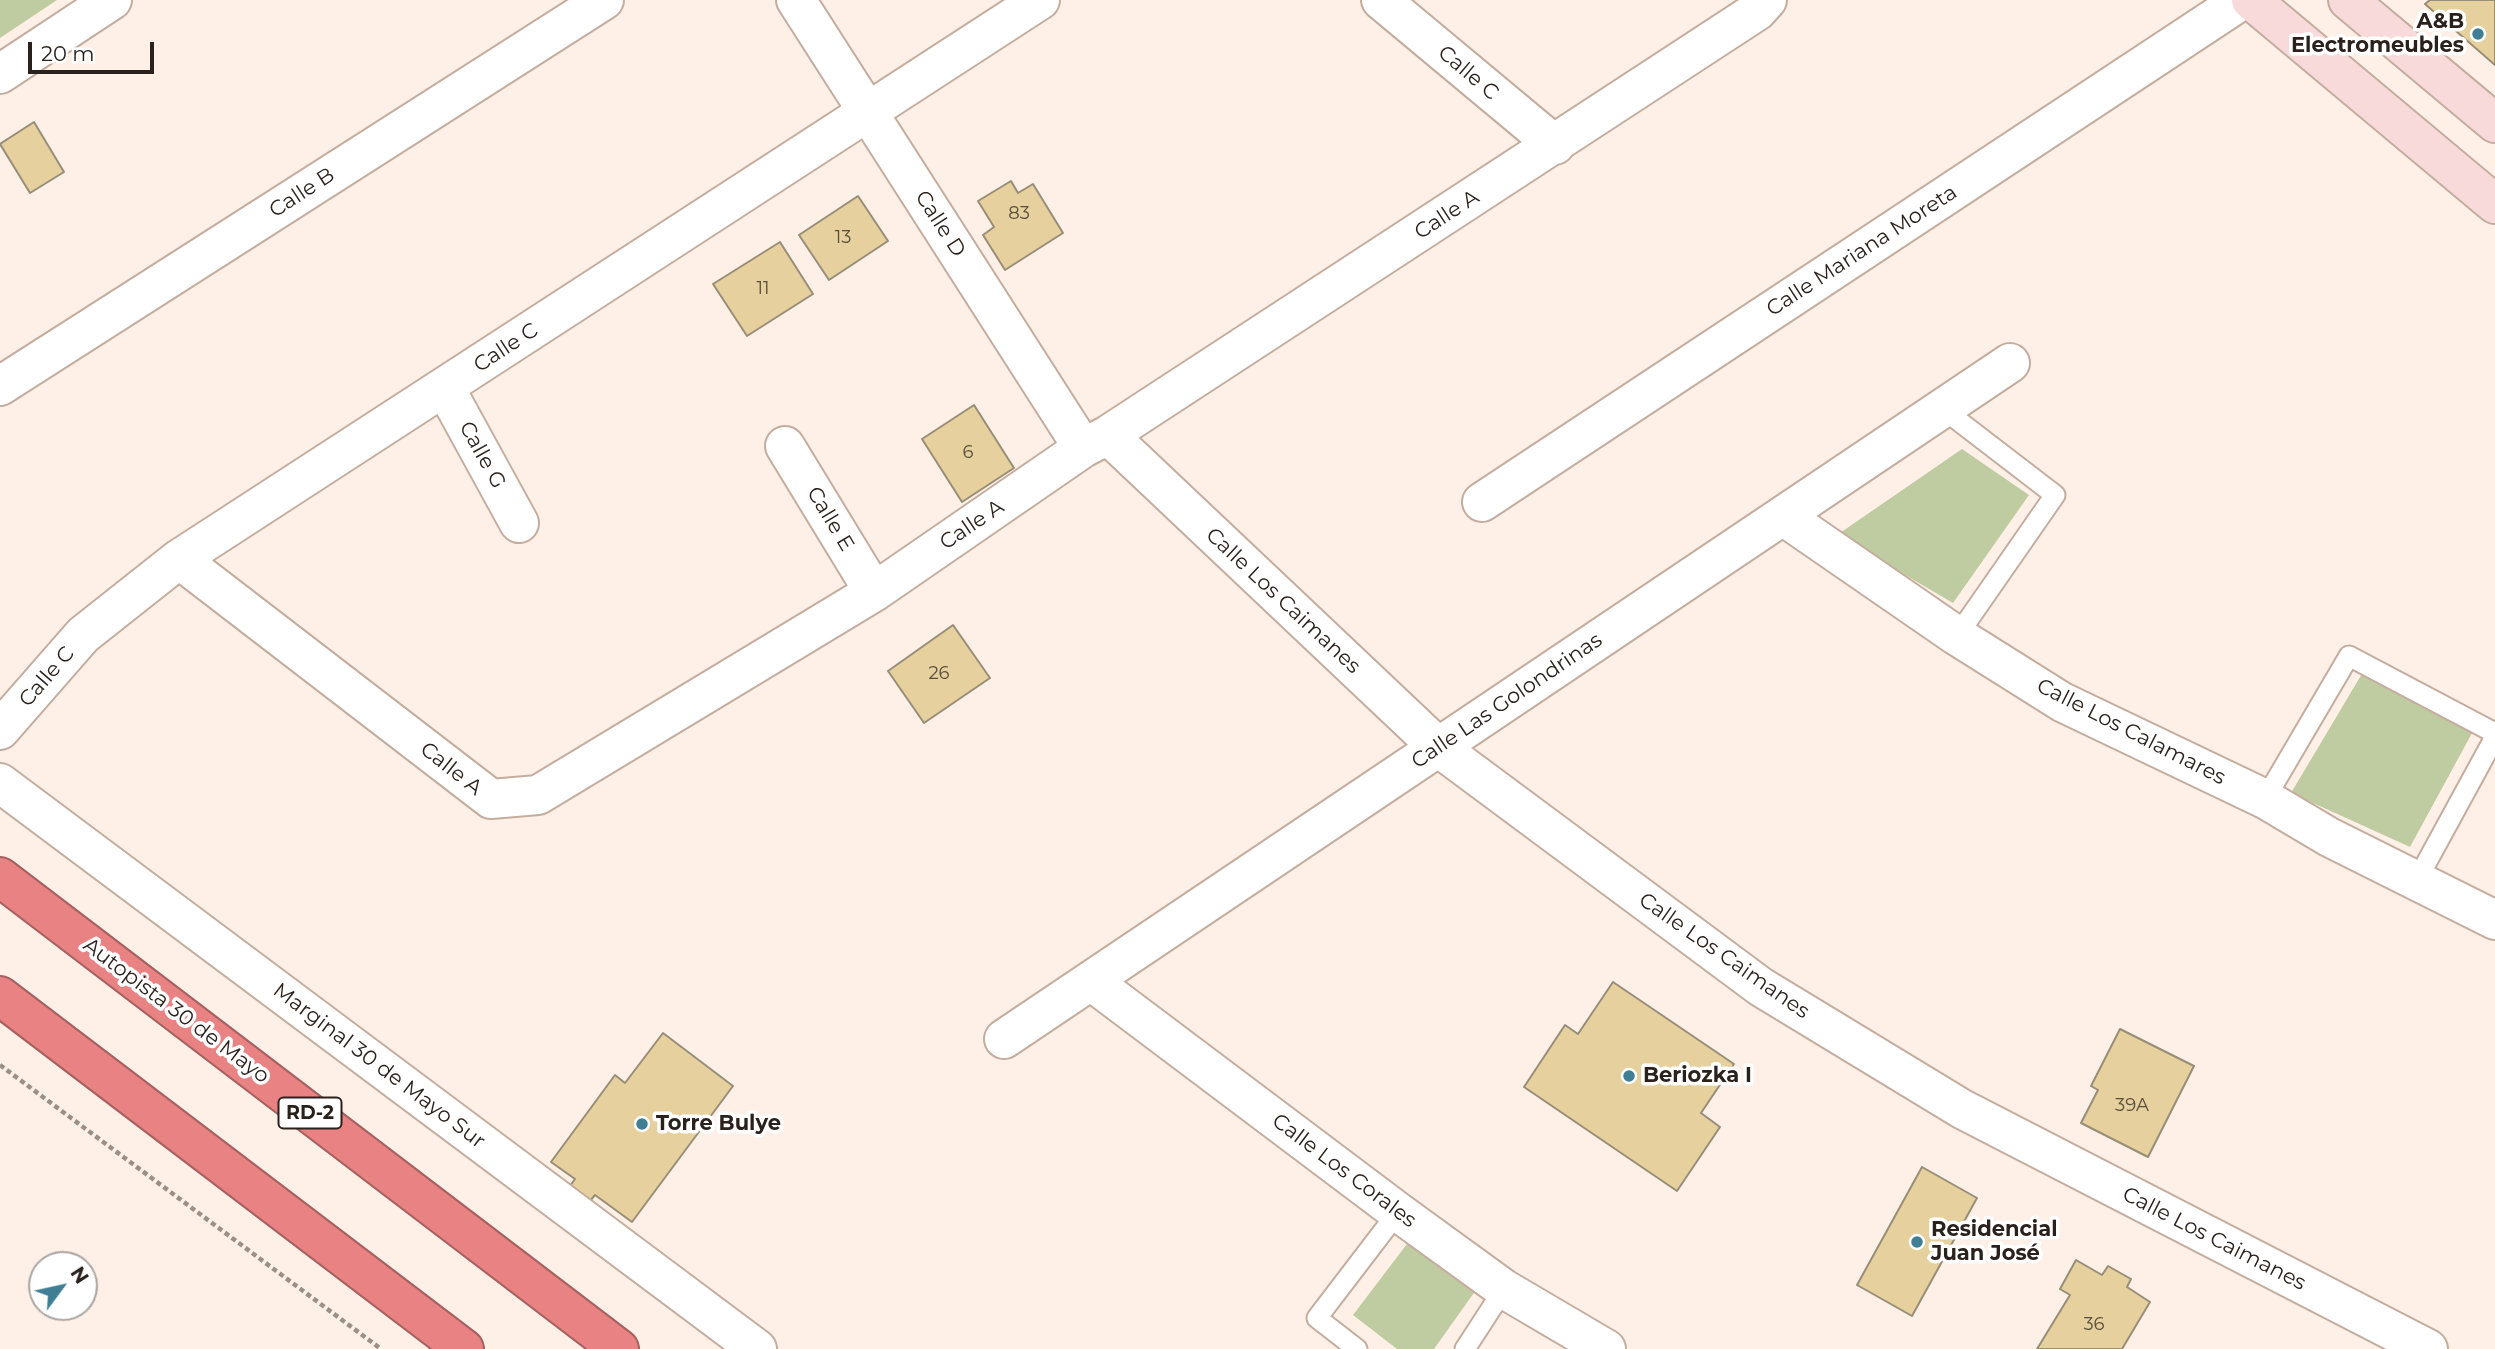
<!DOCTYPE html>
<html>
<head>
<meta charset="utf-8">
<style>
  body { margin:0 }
  #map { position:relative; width:2495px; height:1349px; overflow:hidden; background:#fef0e6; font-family:Montserrat,sans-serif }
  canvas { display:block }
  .north { position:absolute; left:28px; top:1251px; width:70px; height:70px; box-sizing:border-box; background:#fff; border:2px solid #aaa6a4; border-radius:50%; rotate:57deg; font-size:19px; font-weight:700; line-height:28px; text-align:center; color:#2a211c }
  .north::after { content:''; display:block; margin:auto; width:24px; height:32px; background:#3f7e93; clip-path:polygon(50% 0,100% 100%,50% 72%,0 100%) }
  .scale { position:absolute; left:28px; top:42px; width:126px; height:32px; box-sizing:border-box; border:4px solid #2a211c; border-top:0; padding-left:9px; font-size:21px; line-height:24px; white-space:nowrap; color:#2a211c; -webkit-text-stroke:5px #fff; paint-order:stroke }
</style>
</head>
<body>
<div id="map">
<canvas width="2495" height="1349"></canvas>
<div class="north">N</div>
<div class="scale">20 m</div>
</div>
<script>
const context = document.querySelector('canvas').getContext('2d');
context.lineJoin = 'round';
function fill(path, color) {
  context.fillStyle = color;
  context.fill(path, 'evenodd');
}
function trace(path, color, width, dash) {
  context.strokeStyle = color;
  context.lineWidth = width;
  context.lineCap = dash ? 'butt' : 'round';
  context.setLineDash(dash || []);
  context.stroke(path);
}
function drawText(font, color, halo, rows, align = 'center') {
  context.font = font + ' Montserrat,sans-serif';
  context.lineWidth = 7;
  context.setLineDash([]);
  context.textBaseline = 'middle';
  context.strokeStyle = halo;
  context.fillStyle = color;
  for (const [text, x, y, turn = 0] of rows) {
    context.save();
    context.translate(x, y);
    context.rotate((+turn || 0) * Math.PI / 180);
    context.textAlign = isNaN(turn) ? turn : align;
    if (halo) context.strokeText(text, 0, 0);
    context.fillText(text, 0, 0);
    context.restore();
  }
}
fill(new Path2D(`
  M0,0H57L0,38Z
  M1962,449L2029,495L1953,603L1837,535Z
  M2369,662L2477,724L2410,847L2291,793Z
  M1410,1240L1476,1290L1434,1349H1397L1353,1315Z`), '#bfcba1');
const building = new Path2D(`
  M2430,0H2495V65L2425,4Z
  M34,122L64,172L30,193L0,144Z
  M1011,181L1018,193L1033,184L1063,233L1005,270L983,235L994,227L978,201Z
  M858,196L888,241L829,280L799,235Z
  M780,242L813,294L747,336L713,284Z
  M974,405L1014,468L962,502L922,439Z
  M953,625L990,678L924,723L888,671Z
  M1613,982L1734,1064L1701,1113L1720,1127L1677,1191L1524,1087L1565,1025L1578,1034Z
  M2120,1029L2194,1066L2148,1157L2081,1123L2098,1090L2091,1086Z
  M663,1033L733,1086L632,1222L595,1195L590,1201L570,1186L575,1179L551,1162L615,1075L625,1083Z
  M1922,1167L1977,1198L1912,1316L1857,1285Z
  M2076,1260L2102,1275L2108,1266L2131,1279L2127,1287L2150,1302L2122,1349H2037L2070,1295L2060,1289Z`);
fill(building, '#e5d09e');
trace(building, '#988e78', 2);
const lane = new Path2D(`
  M1943,409L2055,495L1957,636
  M2265,799L2349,656L2495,733
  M2417,880L2495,737
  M1357,1349L1317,1318L1398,1212
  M1465,1349L1504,1289`);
const street = new Path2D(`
  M796,0L1083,448
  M1381,0L1555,145
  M0,74L112,0
  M0,386L604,0
  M445,388L519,523
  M1108,435L1438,747L1761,987L1962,1109L2428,1349
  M785,446L874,592
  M1482,502L2242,0
  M1783,516L1957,636L2062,702L2265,799L2329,837L2495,920
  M179,559L491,799L538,795L874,592L1083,448L1108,435L1757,11L1767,0
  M0,730L83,635L179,559L1040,0
  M0,783L757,1349
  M1091,981L1398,1212L1504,1289L1606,1349
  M1004,1039L2010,363`);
const secondary = new Path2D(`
  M2251,0L2495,204
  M2348,0L2495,123`);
const highway = new Path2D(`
  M0,877L619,1349
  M0,996L464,1349`);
trace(lane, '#c4ad9f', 23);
trace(street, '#c4ad9f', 42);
trace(secondary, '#c4ad9f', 42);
trace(highway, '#a6605f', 42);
trace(new Path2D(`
  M0,1065L381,1349`), '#9b9088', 4.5, [5, 3.5]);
trace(lane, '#fff', 19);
trace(street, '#fff', 38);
trace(secondary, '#f8dada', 38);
trace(highway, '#e88283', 38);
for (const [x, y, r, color] of [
  [2478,34,7,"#3f7e93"],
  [1629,1076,7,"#3f7e93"],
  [642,1124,7,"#3f7e93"],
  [1917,1242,7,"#3f7e93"]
]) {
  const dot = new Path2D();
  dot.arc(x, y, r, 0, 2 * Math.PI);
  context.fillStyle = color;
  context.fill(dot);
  trace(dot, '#fff', 2.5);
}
drawText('18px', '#594d3c', null, [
  ["83",1019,214],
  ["13",843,238],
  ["11",763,289],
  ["6",968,453],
  ["26",939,674],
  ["39A",2132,1106],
  ["36",2094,1325]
]);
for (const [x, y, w] of [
  [310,1113,63]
]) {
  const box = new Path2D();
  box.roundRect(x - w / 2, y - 15.5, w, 31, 5);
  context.fillStyle = '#fff';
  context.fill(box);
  trace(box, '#2a211c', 2);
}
drawText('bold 19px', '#2a211c', null, [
  ["RD-2",310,1113]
]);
drawText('bold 21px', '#2a211c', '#fff', [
  ["A&B",2464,22,"right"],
  ["Electromeubles",2464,46,"right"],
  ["Beriozka I",1643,1076],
  ["Torre Bulye",656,1124],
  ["Residencial",1931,1230],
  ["Juan José",1931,1254]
], 'left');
drawText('21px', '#2a211c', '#fff', [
  ["Calle C",1468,73,40],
  ["Calle B",302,193,-33],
  ["Calle A",1447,215,-33],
  ["Calle D",940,224,57],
  ["Calle Mariana Moreta",1862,251,-33],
  ["Calle C",506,348,-33],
  ["Calle G",482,455,61],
  ["Calle E",830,519,59],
  ["Calle A",972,525,-34],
  ["Calle Los Caimanes",1283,601,43],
  ["Calle C",47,677,-49],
  ["Calle Las Golondrinas",1507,701,-34],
  ["Calle Los Calamares",2131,732,27],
  ["Calle A",451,769,38],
  ["Calle Los Caimanes",1724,956,35],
  ["Autopista 30 de Mayo",176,1011,37],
  ["Marginal 30 de Mayo Sur",379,1066,37],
  ["Calle Los Corales",1344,1171,37],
  ["Calle Los Caimanes",2214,1239,27]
]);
</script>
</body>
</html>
